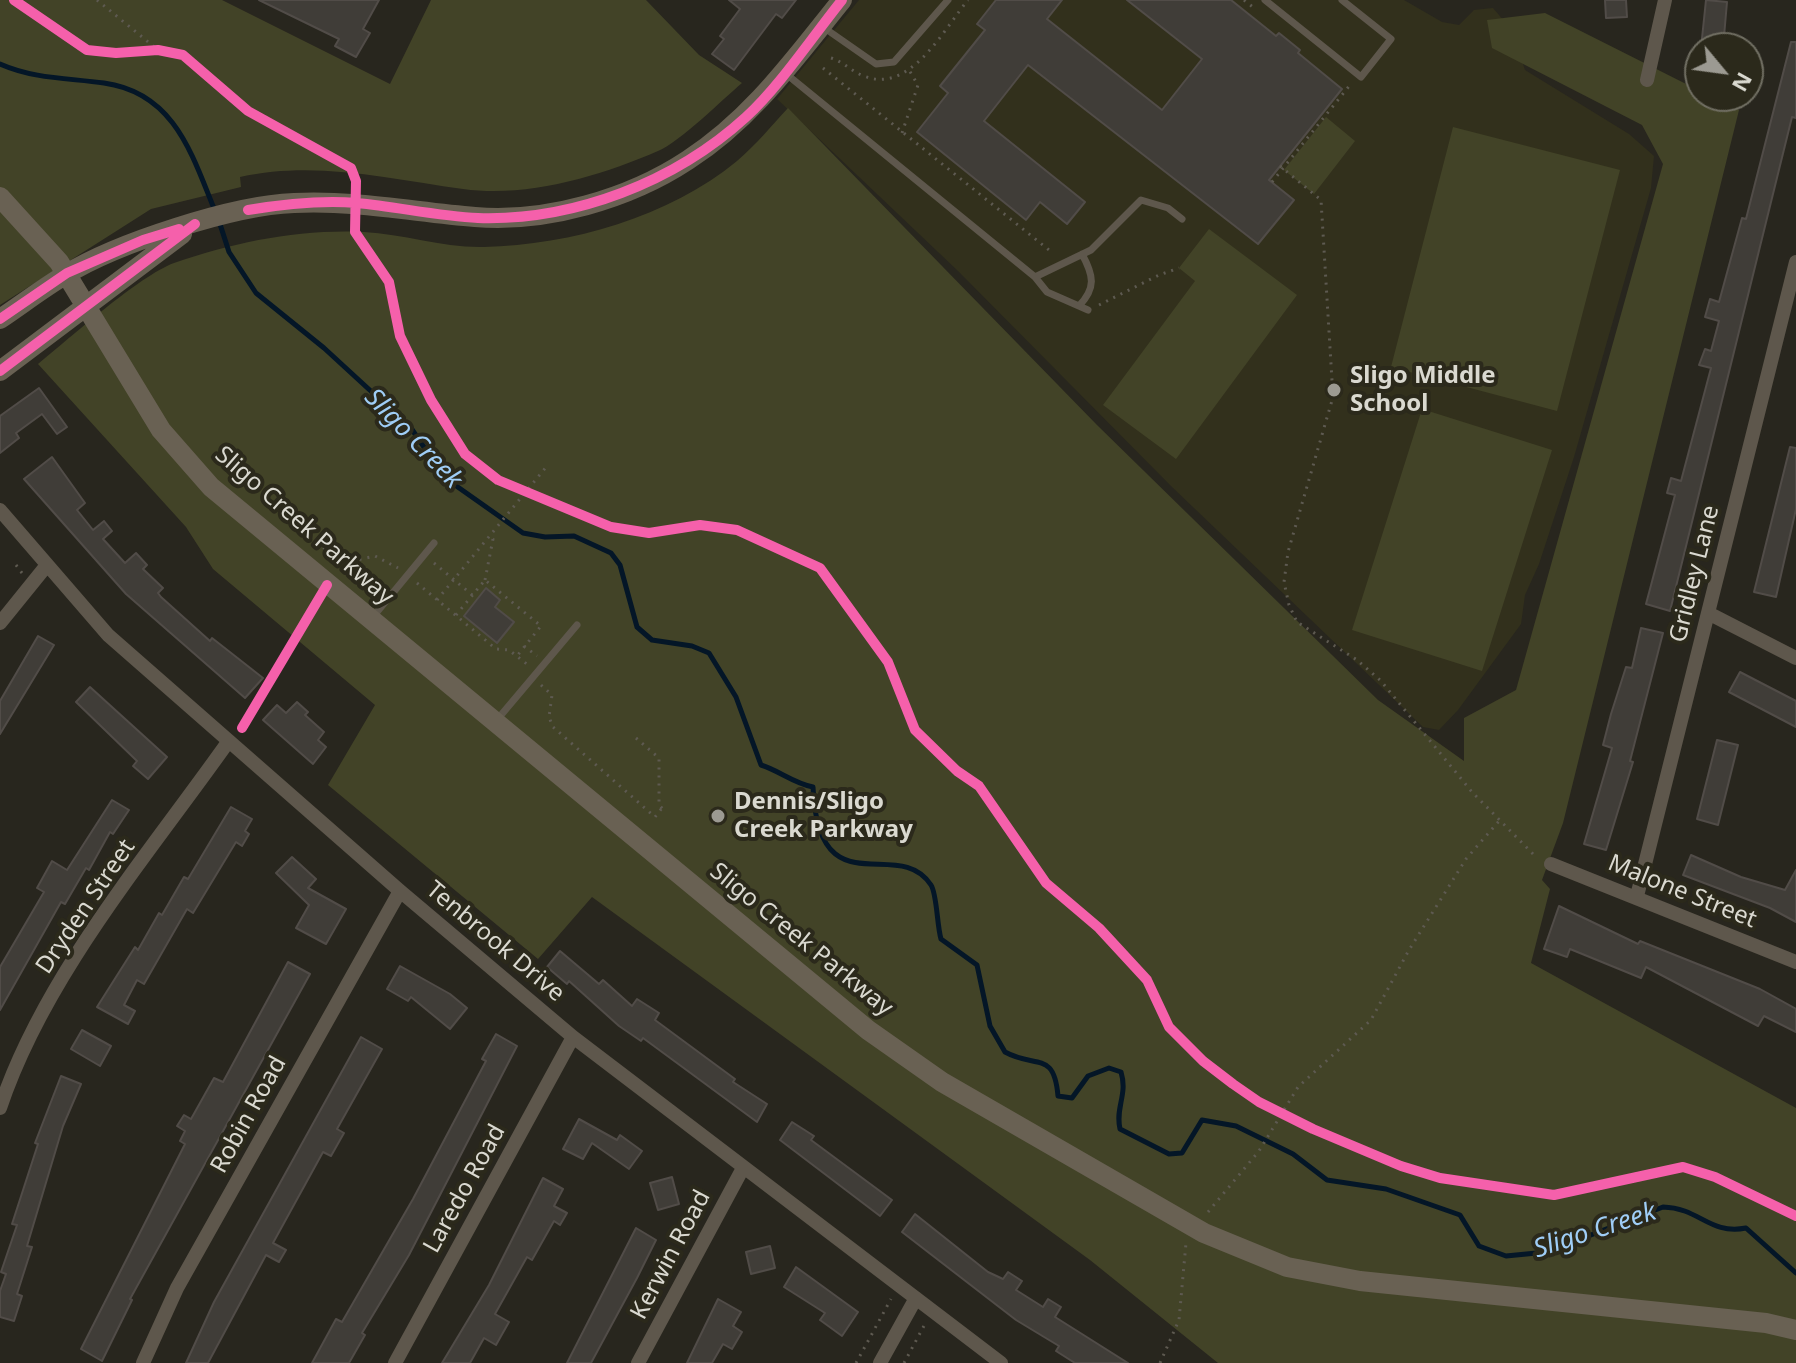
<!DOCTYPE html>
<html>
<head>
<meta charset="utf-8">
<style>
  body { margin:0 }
  #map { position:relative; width:1796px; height:1363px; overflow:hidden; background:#28261e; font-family:"Noto Sans",sans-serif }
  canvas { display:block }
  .north { position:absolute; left:1684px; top:32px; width:80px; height:80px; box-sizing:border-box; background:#2b291b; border:2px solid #716f63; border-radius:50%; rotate:119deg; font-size:22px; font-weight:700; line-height:32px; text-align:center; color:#dad9d0 }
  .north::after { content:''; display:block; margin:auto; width:28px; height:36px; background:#9c9a92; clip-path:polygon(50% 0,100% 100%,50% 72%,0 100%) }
</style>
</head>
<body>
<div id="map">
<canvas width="1796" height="1363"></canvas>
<div class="north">N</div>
</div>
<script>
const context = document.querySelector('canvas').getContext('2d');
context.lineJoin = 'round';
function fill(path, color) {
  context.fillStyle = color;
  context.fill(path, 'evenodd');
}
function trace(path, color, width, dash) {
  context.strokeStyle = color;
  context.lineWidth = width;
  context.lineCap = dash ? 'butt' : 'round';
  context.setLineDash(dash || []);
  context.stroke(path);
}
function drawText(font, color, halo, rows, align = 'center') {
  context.font = font + ' "Noto Sans",sans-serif';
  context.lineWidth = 8;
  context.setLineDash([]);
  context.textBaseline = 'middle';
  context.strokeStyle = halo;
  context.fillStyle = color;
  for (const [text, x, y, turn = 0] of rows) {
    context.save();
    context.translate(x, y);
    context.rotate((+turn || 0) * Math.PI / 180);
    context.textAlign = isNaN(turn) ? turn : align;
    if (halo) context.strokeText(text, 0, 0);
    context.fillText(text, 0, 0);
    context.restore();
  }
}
fill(new Path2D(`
  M859,0H1404L1442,22L1459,25L1474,10L1493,8L1511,29L1525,70L1629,134L1654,156L1651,188L1574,457L1539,564L1525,595L1521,624L1458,710L1439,730L1423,727L1172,487L958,271L777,99Z`), '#32301c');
fill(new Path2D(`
  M0,0H222L390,84L431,0H646L699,55L742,83C723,99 680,142 658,151C600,176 528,198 463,189C389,179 315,160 240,177L241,187L151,209L0,305Z
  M1545,13L1700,91V96H1711L1739,110L1563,823L1542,880L1550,889L1531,963L1796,1108V1363H1218L1090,1260L592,897L538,959L328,785L375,705L213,569L186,527L38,364C70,338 139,276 174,263C235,242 299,229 364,232C404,234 443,248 484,247C571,245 669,217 737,161C756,145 772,125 788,108L1097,425L1378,700L1464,761V718L1516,690L1663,164L1642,125L1492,48L1487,20Z
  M1326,117L1355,141L1314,194L1284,170Z
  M1453,127L1620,170L1557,411L1391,367Z
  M1209,229L1297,295L1176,459L1103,405L1195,281L1179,268Z
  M1422,409L1552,450L1482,671L1352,630Z`), '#424327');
trace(new Path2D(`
  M0,64C34,79 68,78 104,83C175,93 192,155 215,211
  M219,221L229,252L256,293L324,348L411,428L445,478L523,533L545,537L574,536L611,553L620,565L637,627L652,640L692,646L709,653L736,697L761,765C780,771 793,783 813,787C818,911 898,834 931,885C937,894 937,926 941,939L977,965L990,1026L1005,1052C1036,1069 1054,1050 1058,1096L1072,1098L1088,1076L1109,1068L1121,1072C1128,1095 1115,1107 1120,1129L1169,1154L1182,1153L1202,1120L1236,1126L1293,1154L1327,1180L1386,1189L1460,1215L1479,1246L1506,1256L1547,1252L1663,1207C1700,1208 1709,1235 1746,1228L1796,1273`), '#041627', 5);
const building = new Path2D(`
  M259,0H379L363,29L370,33L356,57L335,46L339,39Z
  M729,0H796L782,18L776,14L734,70L712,54L724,39L720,36L740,9Z
  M996,0H1062L1047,19L1162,110L1202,59L1127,0H1231L1276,36L1279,33L1300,50L1298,53L1342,89L1269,180L1294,200L1258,244L1028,65L984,121L1085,202L1067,224L1040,202L1026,220L917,132L948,93L940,86L985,30L977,24Z
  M1605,0H1626L1627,17L1606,18Z
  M1706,0L1727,2L1723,48H1701Z
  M1791,42H1796V118L1792,117L1670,611L1646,604L1675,495L1667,493L1671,478L1681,481L1711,368L1699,365L1705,349L1711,351L1719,321L1705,317L1710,299L1719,302L1742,218L1746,219Z
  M39,388L67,427L57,434L42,414L16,433L19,438L0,453V416Z
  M1790,447L1796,448V509L1776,597L1754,592Z
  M52,457L85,503L77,510L93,530L104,521L112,531L103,539L125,563L136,553L147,565L143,569L163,588L158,593L161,597L210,641L212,638L263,678L245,698L126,594L24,479Z
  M486,588L500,600L495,607L514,622L497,643L464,616Z
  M1641,628L1663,633L1630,761L1633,762L1606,850L1584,844L1612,748L1603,745L1611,714L1626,667L1632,668Z
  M38,636L54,645L0,734V701Z
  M1740,672L1796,701V727L1729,692Z
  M90,687L167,757L148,779L133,766L137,761L76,702Z
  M297,702L308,712L305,715L324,732L318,740L326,747L313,764L263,720L277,705L286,713Z
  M1717,740L1738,745L1718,825L1697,819Z
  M112,800L129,810L113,834L110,832L89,870L86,868L65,904L61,902L0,1010V967L44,892L37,888L52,861L67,870Z
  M231,807L252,819L245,831L249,834L242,846L236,842L193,913L187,909L144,984L137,980L124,1005L135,1011L128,1024L97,1007L135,947L138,950L159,913L162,915L184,877L188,879Z
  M1691,855L1741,877L1785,890L1796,870V922L1770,908L1683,875Z
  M292,857L316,879L308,888L346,909L326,944L296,928L309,905L276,873Z
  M1559,906L1638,944L1640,941L1760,989L1796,1009V1032L1764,1016L1758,1026L1646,967L1641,978L1570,949L1567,957L1544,949Z
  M560,951L599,984L603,980L632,1006L637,999L659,1013L655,1020L735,1079L733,1082L767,1104L757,1122L643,1038L641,1041L619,1026L569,981L567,984L547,967Z
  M288,962L310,974L130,1299L132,1300L102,1361L81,1349L185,1144L180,1141L185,1131L177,1126L184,1115L191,1119L214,1078L223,1082Z
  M400,966L450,994L467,1008L450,1029L411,997L408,1001L387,989Z
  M82,1030L111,1046L100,1066L71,1049Z
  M496,1034L517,1046L409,1255L362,1333L365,1335L349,1363H312L336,1319L342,1322L413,1199L486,1061L482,1059Z
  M361,1037L382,1049L337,1129L344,1133L331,1156L323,1152L273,1243L286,1250L279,1262L266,1255L208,1363H186L214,1302Z
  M61,1076L81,1084L63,1126L27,1246L32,1247L17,1294L22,1296L14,1321L0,1317V1291L6,1274L1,1272L17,1225L12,1224L38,1144L35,1143Z
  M579,1119L617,1140L620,1135L642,1151L629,1169L592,1143L583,1159L563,1149Z
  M792,1122L814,1136L811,1140L892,1200L880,1216L780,1140Z
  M672,1177L679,1204L658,1210L650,1183Z
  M543,1178L563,1189L554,1206L567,1213L560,1225L554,1221L532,1260L527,1257L495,1314L509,1322L496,1345L484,1338L470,1363H442L489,1285Z
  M915,1214L988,1272L1003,1279L1008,1272L1022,1281L1016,1290L1043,1307L1048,1299L1061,1307L1055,1317L1128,1363H1075L1056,1351L1059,1346L1016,1320L902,1232Z
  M636,1228L656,1240L637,1278L591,1363H567Z
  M770,1246L775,1268L751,1274L746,1252Z
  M796,1267L858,1312L842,1336L820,1320L825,1313L784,1287Z
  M718,1299L741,1312L733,1326L742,1332L732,1349L723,1344L712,1363H687Z`);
fill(building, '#403d38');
trace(building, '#514c48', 2);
trace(new Path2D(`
  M97,0L158,50
  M1244,0L1254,8
  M831,58C844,62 852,72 864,76C910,95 944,29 968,0
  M823,68L1049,250
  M902,133L918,85L909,70
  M1280,166L1321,200L1333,397L1288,552L1284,582L1289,605L1297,622L1357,660L1381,681L1472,792L1537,858
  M1272,182L1350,85L1348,83
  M1099,305L1159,275L1179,268
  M310,538C341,559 338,565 375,556L398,568
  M434,563L477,599
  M16,565L22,573
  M485,580L493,539L490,536
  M417,583L496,649L509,650L528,665
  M437,600L547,466
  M456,615L485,580L541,626L517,656
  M524,646L537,656
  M541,685L552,695L549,717L553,727L655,817L662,808
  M242,728L318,600
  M636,738L659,758V805L664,810
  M1208,1212L1259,1151L1298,1087L1371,1020L1409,950L1466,859L1499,821
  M856,1363L891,1299
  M904,1363L925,1324
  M1160,1363L1179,1320L1186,1243`), '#5e5a51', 3, [2, 6]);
trace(new Path2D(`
  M1265,0L1361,77L1391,39L1342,0
  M823,27L876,64L894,62L948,0
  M785,73L1035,277
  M1079,306C1096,288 1094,276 1082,254
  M1088,310L1047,292L1035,277L1091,250L1141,200L1168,208L1182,219
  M372,618L434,543
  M496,721L577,625`), '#5e574c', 7);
trace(new Path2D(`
  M1647,80L1665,0
  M0,510L108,635L400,891L573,1037L1001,1363
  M1708,613L1796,658
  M0,623L47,565
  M1551,864L1796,962
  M1637,896L1796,262
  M0,1108C44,976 148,855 228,742
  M143,1363L177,1288L400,891
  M395,1363L573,1037
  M638,1363L743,1168
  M880,1363L916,1298`), '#5e574c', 14);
trace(new Path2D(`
  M0,197L59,262L161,430L211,487L868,1030L942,1082L1204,1233L1287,1267L1360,1281L1766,1323L1796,1330
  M0,319C21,305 43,288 65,275C117,243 234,205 294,203C356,200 414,212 475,217C546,223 629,199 688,160C752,119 795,58 842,0
  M0,371L182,234`), '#696153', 20);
trace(new Path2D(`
  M14,0L87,50L116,53L158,50L183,55L248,111L351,168L356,181L355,232L389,282L400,336L431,400L465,454L498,480L611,527L649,533L700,525L737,530L820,568L888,662L915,730L957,771L979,786L1046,883L1099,928L1147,980L1169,1027L1203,1061L1233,1084L1259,1102L1313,1129L1401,1166L1440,1178L1554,1195L1683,1167L1715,1177L1796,1216
  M248,210C284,204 321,200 357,203C398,207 438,216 478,218C574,221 675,182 746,117C779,87 813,36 842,0
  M0,319L67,273L143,240L179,229
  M0,371L195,224
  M242,728L327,585`), '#f560ab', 10);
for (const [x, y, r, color] of [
  [1334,390,8,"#9c9a92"],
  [718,816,8,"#9c9a92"]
]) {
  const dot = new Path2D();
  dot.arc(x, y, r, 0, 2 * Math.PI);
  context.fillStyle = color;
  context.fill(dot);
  trace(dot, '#2b291b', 3);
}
drawText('bold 24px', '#dad9d0', '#2b291b', [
  ["Sligo Middle",1350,376],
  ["School",1350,404],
  ["Dennis/Sligo",734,802],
  ["Creek Parkway",734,830]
], 'left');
drawText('24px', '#dad9d0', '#2b291b', [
  ["Sligo Creek Parkway",304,526,41],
  ["Gridley Lane",1695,574,-76],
  ["Malone Street",1682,892,22],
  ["Dryden Street",86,907,-56],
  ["Sligo Creek Parkway",801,940,39],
  ["Tenbrook Drive",495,942,40],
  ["Robin Road",249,1115,-61],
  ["Laredo Road",465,1189,-61],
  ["Kerwin Road",671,1255,-62]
]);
drawText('italic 26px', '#9fcdf6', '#2b291b', [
  ["Sligo Creek",413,439,46],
  ["Sligo Creek",1595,1231,-18]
]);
</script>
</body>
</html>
